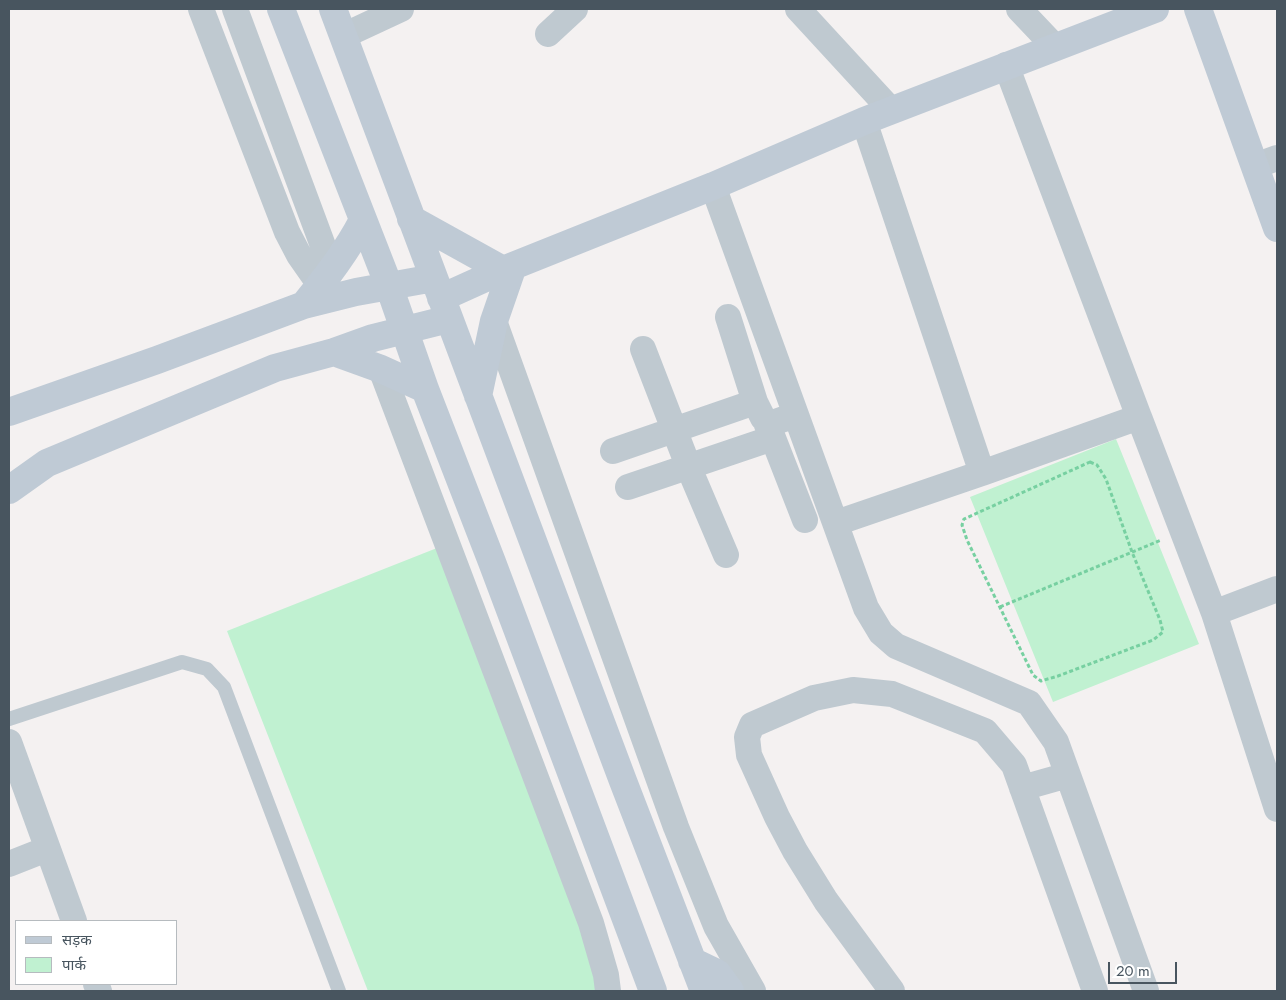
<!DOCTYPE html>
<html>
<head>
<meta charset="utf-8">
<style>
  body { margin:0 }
  #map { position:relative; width:1286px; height:1000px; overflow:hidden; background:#f4f1f1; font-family:Jost,"Noto Sans Devanagari",sans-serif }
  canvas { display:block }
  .frame { position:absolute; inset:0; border:10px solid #48555f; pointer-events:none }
  .legend { position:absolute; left:15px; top:920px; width:162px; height:65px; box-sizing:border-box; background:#fff; border:1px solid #b6bbbf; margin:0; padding:6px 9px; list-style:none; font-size:15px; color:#48555f }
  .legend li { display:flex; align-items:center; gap:10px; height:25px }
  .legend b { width:25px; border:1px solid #b6bbbf }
  .scale { position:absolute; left:1108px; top:962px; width:69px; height:22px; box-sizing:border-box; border:2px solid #48555f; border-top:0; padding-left:6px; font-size:15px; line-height:18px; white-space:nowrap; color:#48555f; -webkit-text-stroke:4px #fff; paint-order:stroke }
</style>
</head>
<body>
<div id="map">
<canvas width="1286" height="1000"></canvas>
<div class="frame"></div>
<ul class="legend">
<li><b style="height:6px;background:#bfcad5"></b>सड़क</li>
<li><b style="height:14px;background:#c0f1d1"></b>पार्क</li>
</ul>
<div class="scale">20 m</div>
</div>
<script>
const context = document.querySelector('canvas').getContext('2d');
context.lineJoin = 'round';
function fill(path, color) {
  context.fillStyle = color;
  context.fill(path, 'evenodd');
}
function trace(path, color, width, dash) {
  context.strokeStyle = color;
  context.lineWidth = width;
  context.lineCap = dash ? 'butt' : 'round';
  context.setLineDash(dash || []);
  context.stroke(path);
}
fill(new Path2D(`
  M1116,439L1199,644L1053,702L970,497Z
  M437,548L596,959L600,991H368L227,631Z`), '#c0f1d1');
trace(new Path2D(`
  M1090,462L1097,465L1106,479L1132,552L1160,620L1163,632L1153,640L1058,676L1041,681L1033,675L967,540L962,525L964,519Z
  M1000,607L1161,540`), '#77d0a1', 3, [4, 2.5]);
trace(new Path2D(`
  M9,719L182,662L207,669L224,687L339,991`), '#bfc9d0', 14);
trace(new Path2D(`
  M201,9L287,232L299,255L320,285
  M235,9L332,270
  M798,9L891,110
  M1019,9L1055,47
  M548,34L575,9
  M343,36L401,9
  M864,121L982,473L1139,417L1006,65
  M1255,166L1277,158
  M713,186L866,608L881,633L896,646L1029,703L1056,742L1146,991
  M728,317L755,402L763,418
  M494,321L676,827L716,926L753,991
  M643,349L689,468L726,555
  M381,369L591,923L606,975L608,991
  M1139,417L1214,613L1277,809
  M773,438L805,520
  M613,451L755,402
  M628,487L773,438L767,425L795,415
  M836,523L982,473
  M1214,613L1277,589
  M9,742L74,921
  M1022,788L1068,775
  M9,864L47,849
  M96,984L99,991
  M892,991L826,901L795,851L777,817L749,755L747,737L752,725L814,698L853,690L892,694L985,731L1014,765L1095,991`), '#bfc9d0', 26);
trace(new Path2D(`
  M281,9L389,286L425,389L492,562L653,991
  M333,9L623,781L704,991
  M1198,9L1277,228
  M411,219L503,270
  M441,298L503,270L713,186L864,121L1155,9
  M304,305C326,278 347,251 363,220
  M334,352L381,369L425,389
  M478,396L494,321L513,266
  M9,412L157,360L304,305L356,292L434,278
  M9,490L47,463L275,368L334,352L373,338L449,319
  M692,961L717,973L730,991`), '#bfcad5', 28);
</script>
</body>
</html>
